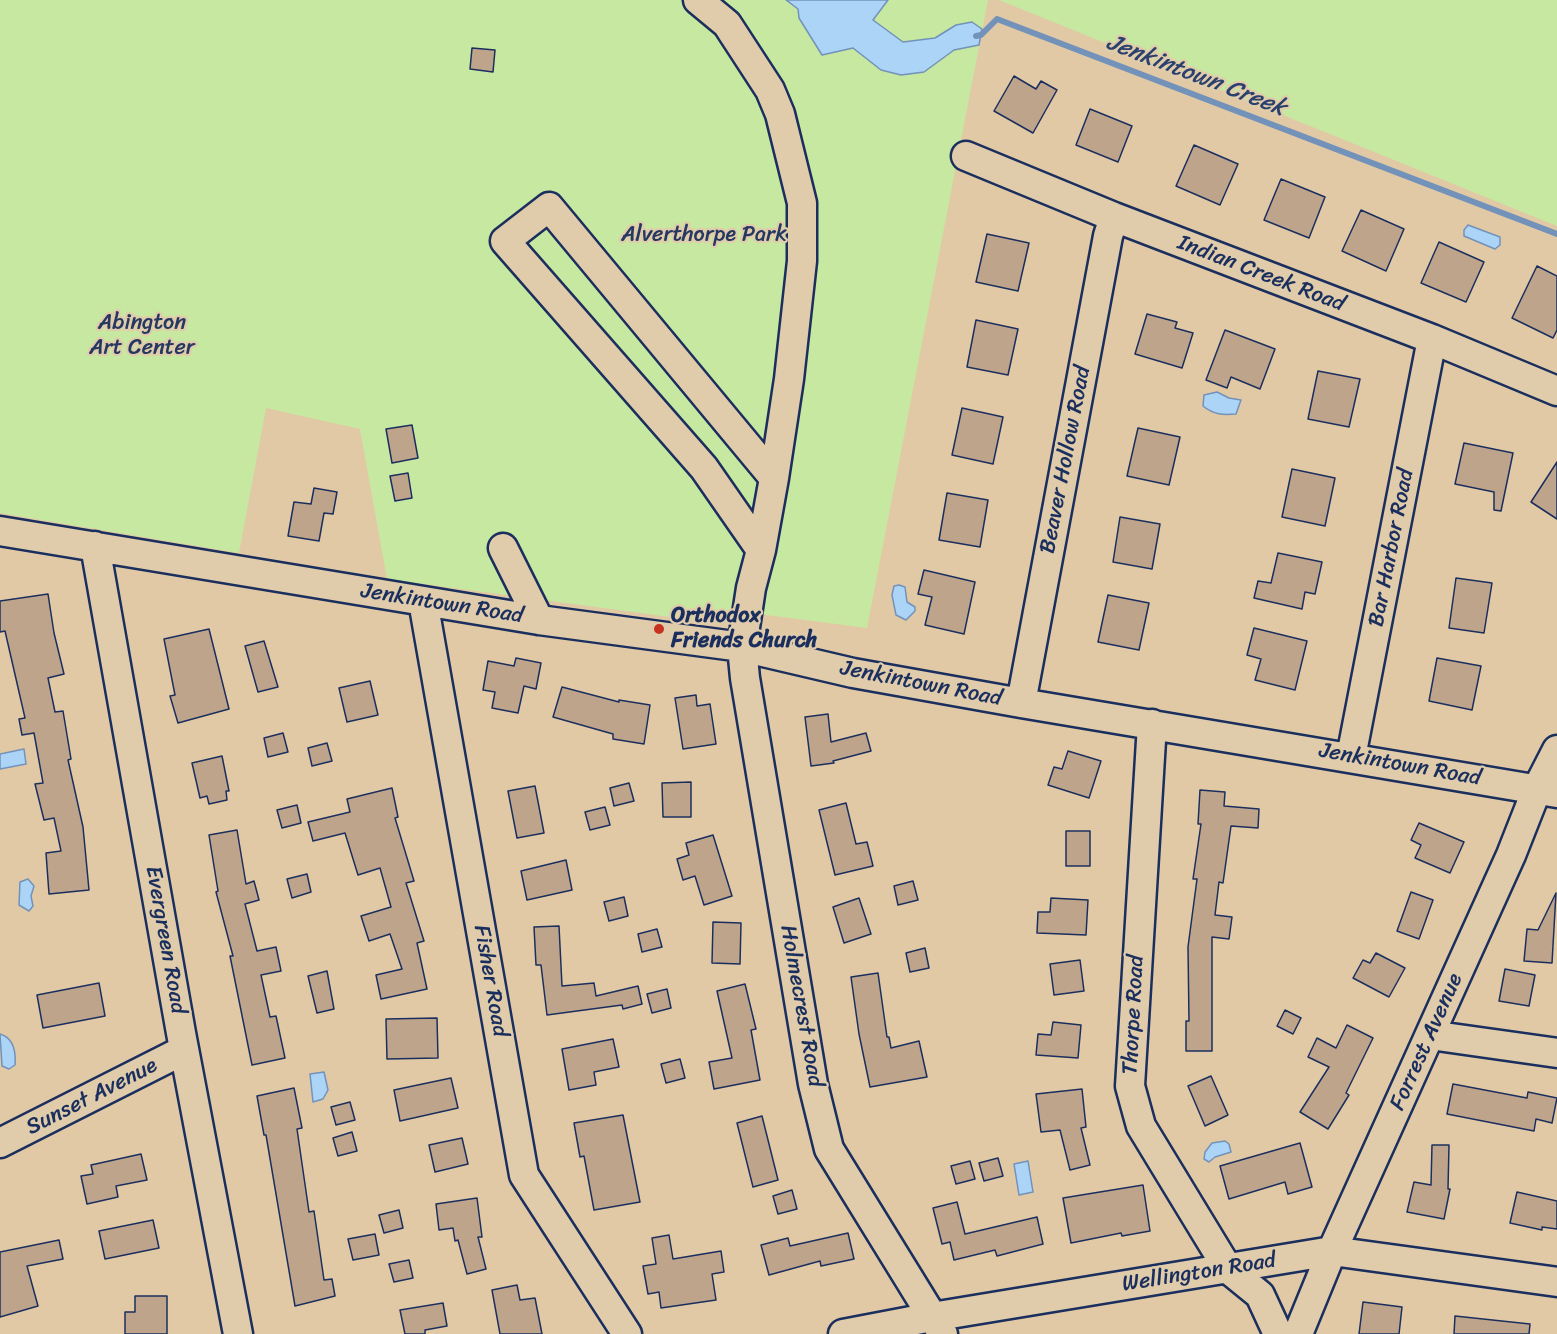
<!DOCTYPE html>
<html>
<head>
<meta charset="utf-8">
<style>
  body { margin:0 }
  canvas { display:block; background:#e2c9a5 }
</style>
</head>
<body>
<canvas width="1557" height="1334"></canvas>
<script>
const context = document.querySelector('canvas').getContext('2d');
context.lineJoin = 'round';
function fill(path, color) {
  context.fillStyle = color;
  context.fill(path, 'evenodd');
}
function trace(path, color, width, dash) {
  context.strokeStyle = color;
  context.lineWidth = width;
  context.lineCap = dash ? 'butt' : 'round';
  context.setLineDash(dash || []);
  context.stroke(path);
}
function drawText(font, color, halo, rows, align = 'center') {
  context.font = font + ' Sriracha,sans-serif';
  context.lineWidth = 4.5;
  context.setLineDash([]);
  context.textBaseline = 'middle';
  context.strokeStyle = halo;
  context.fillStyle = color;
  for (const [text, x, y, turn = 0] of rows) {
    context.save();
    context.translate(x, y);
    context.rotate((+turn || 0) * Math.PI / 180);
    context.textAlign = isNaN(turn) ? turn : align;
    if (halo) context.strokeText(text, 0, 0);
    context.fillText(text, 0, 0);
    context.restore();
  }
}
fill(new Path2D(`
  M0,0H988L867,628L736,611L722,624L387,579L360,429L266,408L239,553L0,513Z
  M999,0H1557V226Z`), '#c6e8a0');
const water = new Path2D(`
  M786,0H888L873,20L903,42L935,38L956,25L972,22L982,29L979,45L954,50L924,72L901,75L881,70L853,48L822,55L799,18L798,9Z
  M1468,225L1500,237V245L1495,249L1464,236V230Z
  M1217,392L1229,398L1241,400L1236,414C1223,415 1214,415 1203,406L1204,395Z
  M899,585L905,587L907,602L915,607V611L906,620L896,615L892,595L894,586Z
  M24,749L26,764L0,769V754Z
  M28,879L34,886L31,896L33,906L29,911L19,905L20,882Z
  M0,1034C14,1038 16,1052 15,1065L9,1069L2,1066Z
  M324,1072L328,1090L323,1099L313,1102L310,1074Z
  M1225,1141L1229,1144L1231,1152L1215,1157L1209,1162L1204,1159L1205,1152L1212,1143Z
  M1028,1161L1033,1192L1019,1195L1014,1164Z`);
fill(water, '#acd4f7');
trace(water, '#7292ba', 1.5);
trace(new Path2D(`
  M976,36L981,35L997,19L1557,234`), '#7292ba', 6);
const building = new Path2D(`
  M472,48L495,50L493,72L470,69Z
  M1014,76L1036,89L1041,81L1057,90L1033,133L994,111Z
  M1090,109L1132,126L1118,162L1076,145Z
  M1194,145L1238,164L1220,205L1176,186Z
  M1281,179L1325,197L1309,238L1264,220Z
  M1361,210L1404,229L1386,271L1342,251Z
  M987,234L1029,243L1018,291L976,282Z
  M1439,242L1484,262L1466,302L1421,283Z
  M1537,266L1557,276V330L1553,338L1512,318Z
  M1147,314L1177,322L1175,328L1193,333L1182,368L1135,354Z
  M976,320L1018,329L1008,375L967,367Z
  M1225,330L1275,349L1260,389L1231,377L1227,388L1206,380Z
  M1318,371L1360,379L1349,427L1308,419Z
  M962,408L1003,417L993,464L952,455Z
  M412,425L418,458L392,463L386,429Z
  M1138,428L1180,437L1169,485L1127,476Z
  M1464,443L1513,453L1501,511L1494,510V492L1455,484Z
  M1557,462V519L1531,502Z
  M1292,469L1335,478L1325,526L1282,517Z
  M408,473L412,498L395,501L390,476Z
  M314,488L337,492L333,514L324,513L319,541L288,536L294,502L311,504Z
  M947,493L988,500L980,547L939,540Z
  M1120,517L1160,524L1152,569L1113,562Z
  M1278,553L1322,562L1315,594L1305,592L1302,609L1254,598L1258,581L1271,583Z
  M924,570L975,582L964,634L925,625L932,597L918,594Z
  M1456,578L1492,583L1484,633L1449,628Z
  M48,594L54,633L64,674L48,678L55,712L63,711L71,759L68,760L83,827L89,890L49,894L46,853L61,851L54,818L44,820L35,784L43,783L34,733L22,735L19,719L25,718L5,631L0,632V601Z
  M1108,595L1149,603L1139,650L1098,642Z
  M1254,628L1307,641L1295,690L1255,680L1261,659L1247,655Z
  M209,629L229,709L178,723L170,696L175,695L164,639Z
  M264,641L278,687L258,692L245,646Z
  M516,658L541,663L536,689L524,686L518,713L492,708L495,692L483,690L488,661L514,666Z
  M1437,658L1481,666L1472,710L1429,701Z
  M370,681L378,715L347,722L339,688Z
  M562,687L619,702V700L650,705L644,744L613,739V734L553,717Z
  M696,695L697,706L710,704L716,744L683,749L675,698Z
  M828,714L831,742L866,733L871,751L833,761L834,763L811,766L805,717Z
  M283,733L288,752L268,757L264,738Z
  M327,743L332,761L312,766L308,748Z
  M1068,751L1101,761L1089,798L1048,785L1054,767L1062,769Z
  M222,756L229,791H226L227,800L209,804L207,796L200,798L192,763Z
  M691,782V817H663L662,783Z
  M629,783L634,801L614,806L610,788Z
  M535,786L544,833L517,838L508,791Z
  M392,788L398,817L395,818L414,881L406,883L424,941L417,943L427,989L381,999L376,975L402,969L390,934L369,941L361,916L391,907L380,868L358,875L345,833L313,841L308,822L350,812L347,799Z
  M1200,790L1225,792L1224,806L1259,809L1258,828L1231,826L1223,883L1219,882L1215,915L1232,917L1229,939L1212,937V1051H1186V1021H1189L1188,947L1197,879H1193L1201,824H1198Z
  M846,803L856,844L867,842L873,866L835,875L819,810Z
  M297,805L301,823L282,828L277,810Z
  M605,807L610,825L590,830L585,812Z
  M1419,823L1464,842L1450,873L1415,858L1421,845L1411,840Z
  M237,830L246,884L254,881L259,900L245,904L257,951L276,947L281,971L261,975L270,1017L276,1016L285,1058L252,1065L230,956H233L216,892L218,891L209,835Z
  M1066,831H1090V866H1066Z
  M713,835L732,896L704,905L695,876L683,880L677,859L689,855L686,843Z
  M566,860L572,890L527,900L521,871Z
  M307,874L311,892L292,898L287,879Z
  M913,881L918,900L898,905L894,886Z
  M1411,892L1433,900L1419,939L1397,931Z
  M1556,893L1552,963L1524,961L1527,929L1538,930Z
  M624,897L628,916L609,921L604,902Z
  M859,898L871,934L844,943L833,907Z
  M1051,898L1088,900L1086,935L1037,933L1038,912H1050Z
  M713,922L741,923L740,964L712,963Z
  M559,926L562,986L594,983L596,996L638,986L642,1004L623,1009L622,1005L547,1015L541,965H536L534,927Z
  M657,929L662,947L642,952L638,934Z
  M925,948L929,968L910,972L906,953Z
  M1376,953L1405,968L1389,997L1353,978L1363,960L1370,963Z
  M1080,960L1084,991L1054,995L1050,964Z
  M1505,969L1535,975L1529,1006L1499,1001Z
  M327,971L334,1009L317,1013L308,976Z
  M878,973L887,1037H889L891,1048L919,1041L927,1077L870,1087L859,1034L851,977Z
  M99,983L105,1016L43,1028L37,995Z
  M745,984L756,1029L751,1030L760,1080L714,1089L709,1062L732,1058L717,991Z
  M667,989L671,1008L652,1013L647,994Z
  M1285,1010L1301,1018L1293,1034L1277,1026Z
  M437,1018L438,1058L387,1059L386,1019Z
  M1053,1022L1081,1025L1078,1058L1036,1055L1038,1034L1051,1035Z
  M1347,1025L1373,1038L1346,1093L1349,1095L1328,1129L1300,1112L1329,1067L1308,1057L1317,1038L1336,1048Z
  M613,1039L619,1067L594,1072L596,1085L569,1090L562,1049Z
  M680,1059L685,1078L666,1083L661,1064Z
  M1211,1076L1228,1115L1205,1126L1188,1086Z
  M451,1078L458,1108L400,1121L394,1090Z
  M1453,1084L1527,1098L1528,1092L1557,1098L1552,1123L1536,1119L1534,1131L1447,1114Z
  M294,1088L302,1128L297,1129L309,1212L314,1211L324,1280L332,1279L335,1296L295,1306L266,1135H264L257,1096Z
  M1082,1089L1086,1127L1081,1128L1090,1165L1070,1170L1060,1130L1041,1132L1036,1094Z
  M350,1102L355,1120L336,1125L331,1107Z
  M623,1115L640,1202L594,1210L584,1156L580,1157L574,1123Z
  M762,1116L778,1180L753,1187L737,1123Z
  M352,1132L357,1151L338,1156L333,1138Z
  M462,1138L468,1164L435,1172L429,1145Z
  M1300,1143L1312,1187L1288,1194L1285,1182L1229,1199L1220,1166Z
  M1432,1145H1449L1448,1189H1450L1444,1219L1407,1212L1414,1182L1431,1185Z
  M141,1154L147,1180L116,1186L118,1197L87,1204L81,1176L93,1174L91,1165Z
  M998,1158L1003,1176L984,1181L979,1163Z
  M970,1161L975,1179L956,1184L951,1166Z
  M1143,1185L1150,1231L1122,1236L1121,1233L1071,1243L1063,1198Z
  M792,1190L797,1209L778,1214L773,1196Z
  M1517,1192L1557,1201V1229L1542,1227V1230L1510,1223Z
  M477,1198L482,1237H478L486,1269L467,1274L458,1240L455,1241L453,1228L439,1230L436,1204Z
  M957,1202L965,1234L1037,1217L1043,1244L997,1256L995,1250L954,1260L950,1242L942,1244L933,1208Z
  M399,1210L403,1228L384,1233L379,1215Z
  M153,1220L159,1248L105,1259L99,1231Z
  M848,1233L854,1259L821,1266L820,1261L769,1275L761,1245L788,1238L790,1246Z
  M375,1234L379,1255L353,1260L348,1239Z
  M669,1235L673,1259L721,1251L724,1272L712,1274L716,1300L661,1308L659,1292L648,1294L643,1266L656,1264L652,1238Z
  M59,1240L63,1259L27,1266L38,1306L0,1317V1252Z
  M409,1260L413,1278L394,1282L389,1264Z
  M517,1285L520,1300L535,1298L542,1334H500L492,1290Z
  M135,1296H167V1334H125V1312H135Z
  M1363,1302L1402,1307L1399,1334H1359Z
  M443,1303L447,1326L425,1330V1334H405L400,1310Z
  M1455,1316L1530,1324L1529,1334H1454Z`);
fill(building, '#bfa48c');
trace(building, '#1b2f5e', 1.5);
const minor = new Path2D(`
  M698,0L727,24L770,90L780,114L802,203V261L789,379L774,478L761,550L751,588L742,647L745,678L813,1084L829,1149L943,1334
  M966,156L1114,217L1432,339L1557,391
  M0,531L539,620L742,647L853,673L1021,703L1557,793
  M95,546L181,1033L238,1334
  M503,548L539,620
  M761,550L704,468L505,241L549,207L774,478
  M423,601L524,1175L627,1334
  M1021,703L1108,236L1114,217
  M1152,724L1130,1086L1141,1126L1228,1269L1260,1295L1278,1334
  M1351,757L1432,339
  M1430,1035L1557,1053
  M0,1143L184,1050
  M843,1334L932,1317L1332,1251L1557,1282
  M1298,1334L1332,1251L1511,855L1537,789L1557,750`);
trace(minor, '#1b2f5e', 33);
trace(minor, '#e0ccaa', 28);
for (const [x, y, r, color] of [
  [659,629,6,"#c8321e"]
]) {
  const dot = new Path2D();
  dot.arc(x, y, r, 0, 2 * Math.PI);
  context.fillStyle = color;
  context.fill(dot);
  trace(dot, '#e0ccaa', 2);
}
drawText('22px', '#243861', '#e0ccaa', [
  ["Alverthorpe Park",704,235],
  ["Abington",142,323],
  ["Art Center",142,348]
]);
drawText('22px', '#1b2f5e', '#e0ccaa', [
  ["Indian Creek Road",1261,274,21],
  ["Beaver Hollow Road",1066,460,-79],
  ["Bar Harbor Road",1392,548,-79],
  ["Jenkintown Road",442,604,9],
  ["Jenkintown Road",921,684,11],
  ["Jenkintown Road",1400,765,10],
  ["Evergreen Road",165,940,80],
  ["Fisher Road",490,981,80],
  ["Holmecrest Road",801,1006,80],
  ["Thorpe Road",1134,1015,-87],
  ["Forrest Avenue",1427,1042,-66],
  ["Sunset Avenue",92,1097,-27],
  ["Wellington Road",1199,1273,-9]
]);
drawText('bold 22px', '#1b2f5e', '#e0ccaa', [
  ["Orthodox",671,616],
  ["Friends Church",671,641]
], 'left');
drawText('italic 24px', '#2a406d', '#e0ccaa', [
  ["Jenkintown Creek",1196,76,21]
]);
</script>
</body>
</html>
